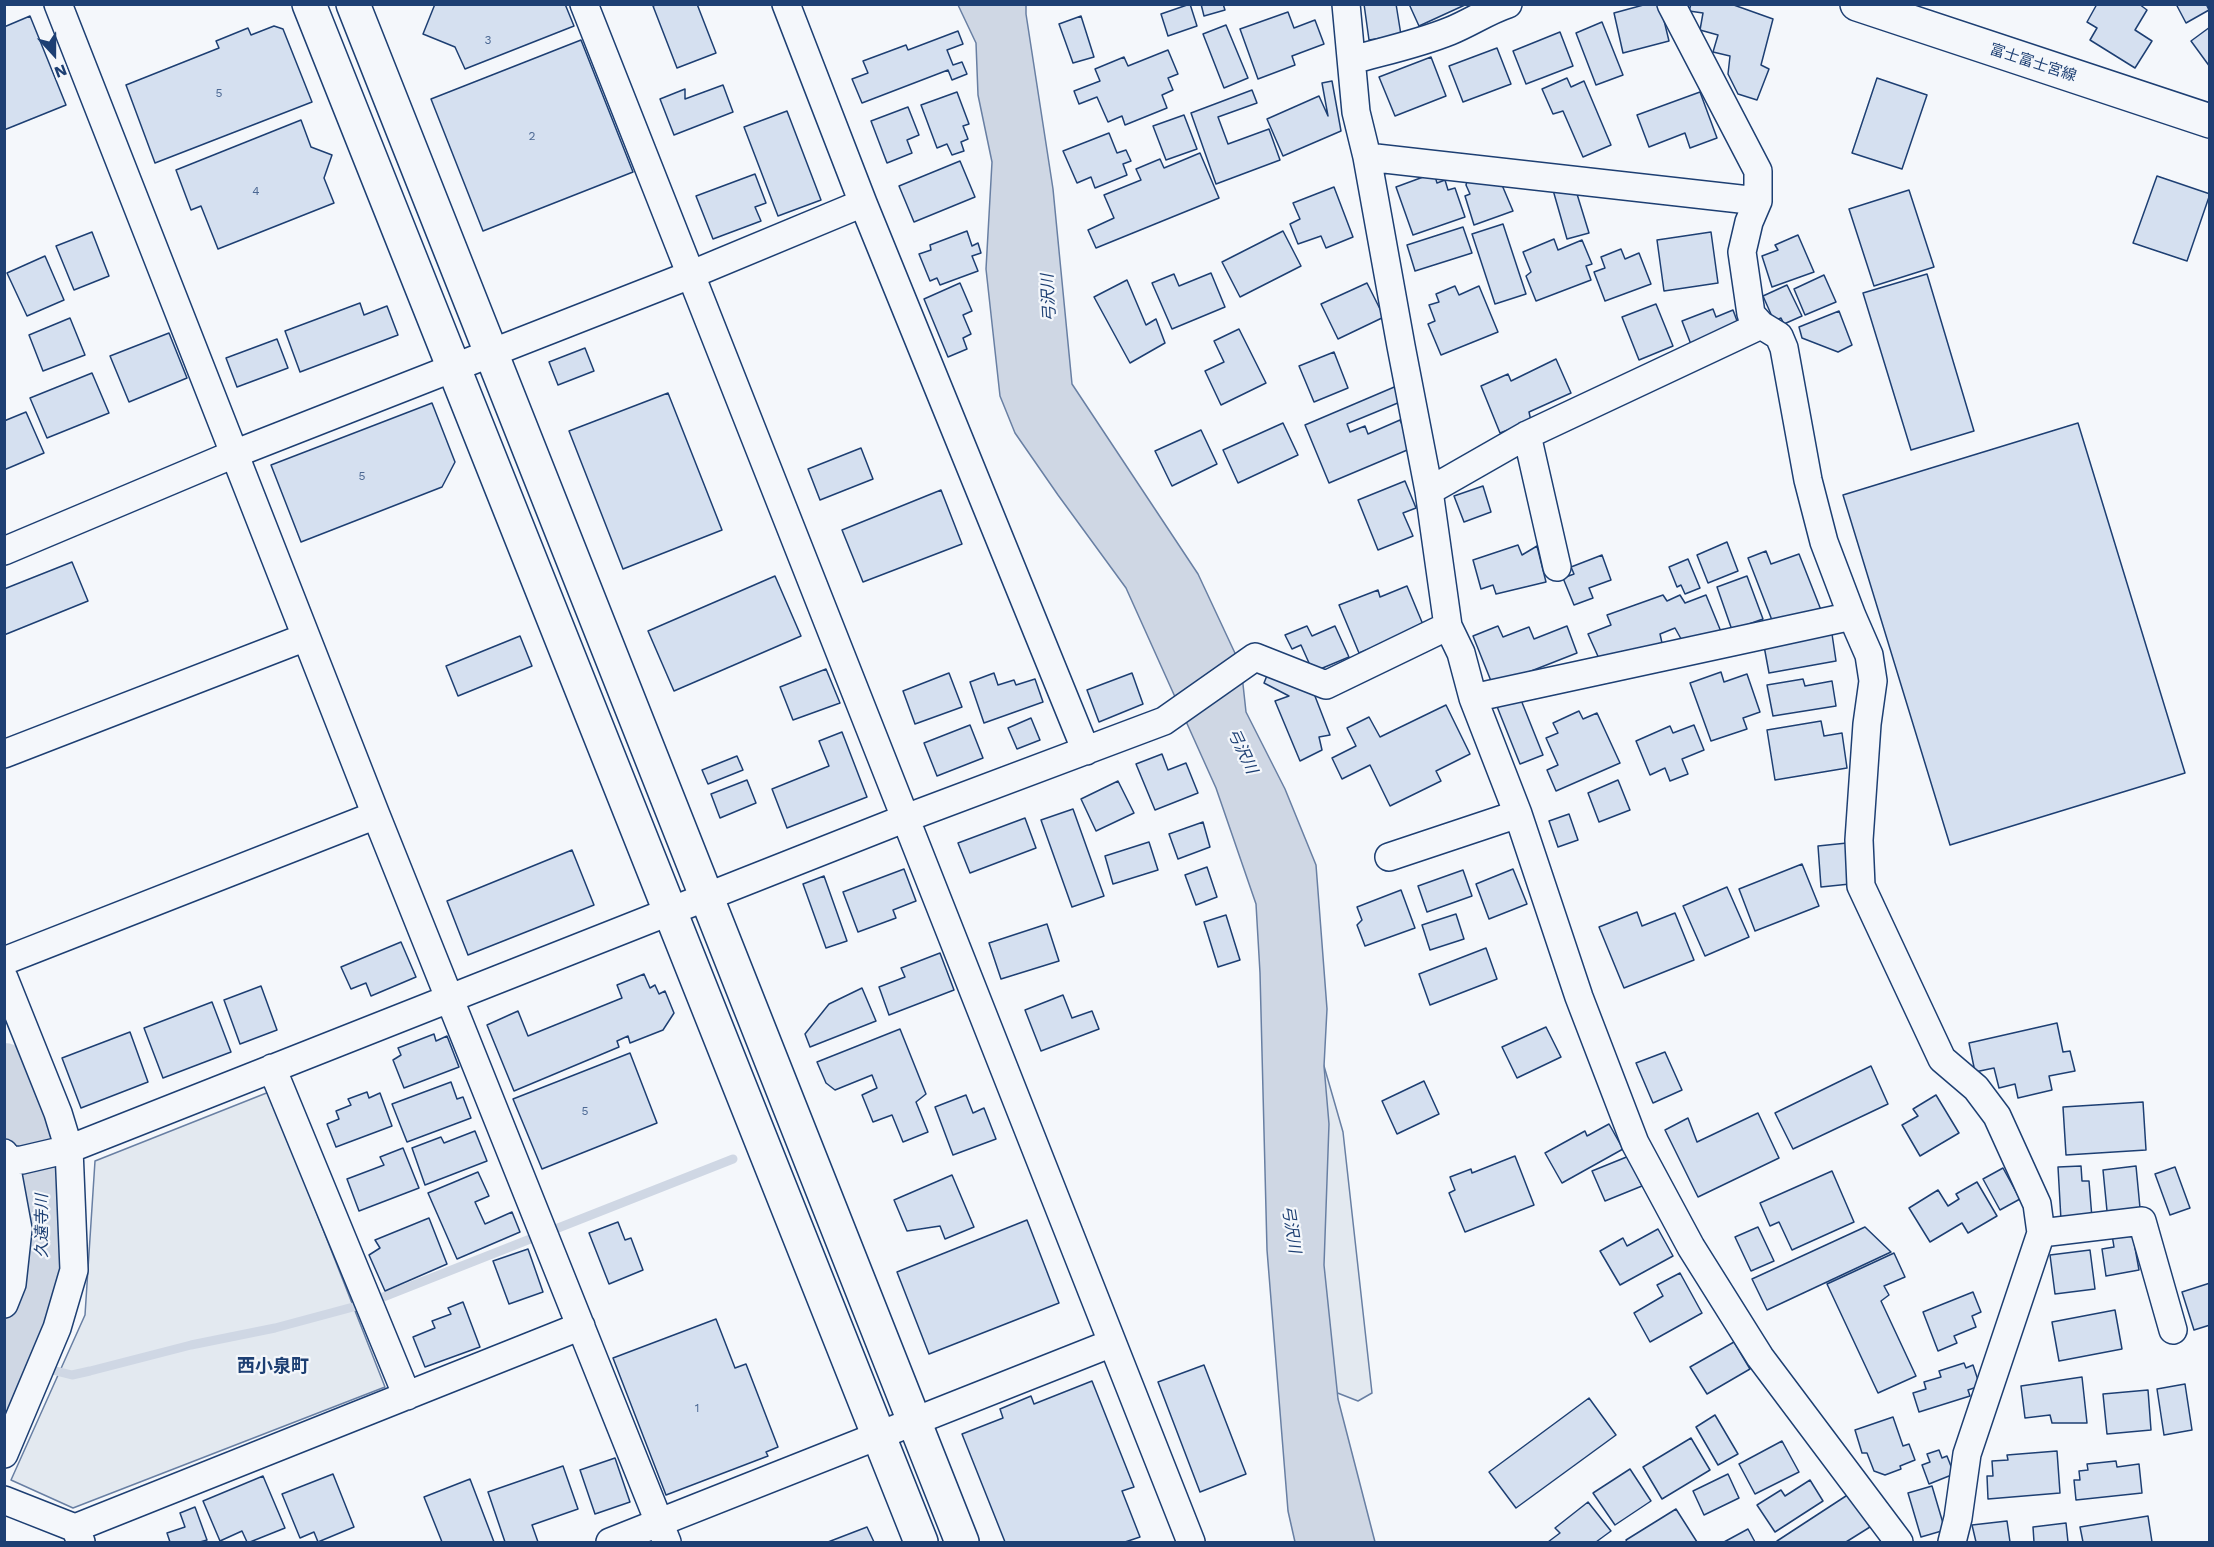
<!DOCTYPE html>
<html>
<head>
<meta charset="utf-8">
<style>
  body { margin:0 }
  #map { position:relative; width:2214px; height:1547px; overflow:hidden; background:#f4f7fb; font-family:"Work Sans",sans-serif }
  canvas { display:block }
  .frame { position:absolute; inset:0; border:6px solid #1d3f73; pointer-events:none }
  .north { position:absolute; left:24px; top:24px; width:60px; height:60px; -webkit-text-stroke:4px #f4f7fb; paint-order:stroke; rotate:159deg; font-size:16px; font-weight:700; line-height:24px; text-align:center; color:#1d3f73 }
  .north::after { content:''; display:block; margin:auto; width:21px; height:27px; background:#1d3f73; clip-path:polygon(50% 0,100% 100%,50% 72%,0 100%) }
</style>
</head>
<body>
<div id="map">
<canvas width="2214" height="1547"></canvas>
<div class="frame"></div>
<div class="north">N</div>
</div>
<script>
const context = document.querySelector('canvas').getContext('2d');
context.lineJoin = 'round';
function fill(path, color) {
  context.fillStyle = color;
  context.fill(path, 'evenodd');
}
function trace(path, color, width, dash) {
  context.strokeStyle = color;
  context.lineWidth = width;
  context.lineCap = dash ? 'butt' : 'round';
  context.setLineDash(dash || []);
  context.stroke(path);
}
function drawText(font, color, halo, rows, align = 'center') {
  context.font = font + ' "Work Sans","Noto Sans JP",sans-serif';
  context.lineWidth = 4.5;
  context.setLineDash([]);
  context.textBaseline = 'middle';
  context.strokeStyle = halo;
  context.fillStyle = color;
  for (const [text, x, y, turn = 0] of rows) {
    context.save();
    context.translate(x, y);
    context.rotate((+turn || 0) * Math.PI / 180);
    context.textAlign = isNaN(turn) ? turn : align;
    if (halo) context.strokeText(text, 0, 0);
    context.fillText(text, 0, 0);
    context.restore();
  }
}
const green = new Path2D(`
  M1322,1059L1343,1132L1372,1393L1358,1401L1335,1392L1310,1343Z
  M269,1092L385,1387L73,1508L11,1480L85,1315L95,1161Z`);
fill(green, '#e3e9f0');
trace(green, '#687fa3', 1.5);
const water = new Path2D(`
  M958,5H1026V14L1053,189L1072,384L1198,574L1241,666L1246,712L1285,789L1316,865L1327,1009L1324,1066L1329,1124L1324,1265L1338,1399L1375,1542H1295L1288,1511L1267,1250L1260,973L1256,904L1216,788L1126,588L1058,495L1015,433L1000,396L986,269L992,162L978,95L976,43Z`);
fill(water, '#cfd7e4');
trace(water, '#687fa3', 1.5);
trace(new Path2D(`
  M16,1356L22,1358
  M52,1370L72,1375L90,1371L191,1345L275,1328L368,1303L733,1159`), '#cfd7e4', 9);
trace(new Path2D(`
  M4,1071L31,1138L43,1189L44,1258L35,1311L4,1381`), '#cfd7e4', 56);
const building = new Path2D(`
  M435,4H565L574,26L465,69L455,47L423,34Z
  M658,4H697L716,53L677,68L653,6Z
  M1190,4L1197,26L1168,36L1161,14Z
  M1201,4H1223L1225,10L1204,16Z
  M1364,4H1396L1401,35L1369,40Z
  M1409,4H1467L1419,26Z
  M1647,4H1660L1669,41L1623,53L1614,13Z
  M1691,4H1731L1773,19L1761,65L1769,69L1757,100L1738,94L1728,74L1730,56L1713,52L1718,35L1700,30L1703,13L1689,11Z
  M2097,4H2139L2147,10L2135,30L2152,41L2135,68L2090,40L2097,28L2087,22Z
  M2176,4H2206L2209,10L2186,23Z
  M1288,12L1294,28L1315,20L1324,44L1292,56L1295,65L1258,79L1240,29Z
  M30,16L66,105L4,130V27Z
  M1081,16L1094,57L1073,63L1059,24Z
  M1602,22L1623,75L1596,85L1576,33Z
  M1226,25L1248,78L1224,88L1203,34Z
  M274,26L283,29L312,102L155,163L126,85L219,48L216,41L248,28L251,35Z
  M2210,27V67L2191,41Z
  M958,31L963,44L947,50L953,65L962,62L967,74L952,80L948,70L862,103L852,79L868,73L863,61L906,45L908,50Z
  M1560,32L1573,66L1526,84L1513,51Z
  M581,40L633,172L483,231L431,99Z
  M1497,48L1511,84L1463,102L1449,66Z
  M1168,50L1178,74L1168,78L1173,90L1162,95L1167,108L1125,125L1122,116L1108,122L1097,97L1079,104L1074,91L1100,81L1095,69L1124,57L1128,66Z
  M1431,57L1446,96L1395,116L1379,77Z
  M1567,78L1571,87L1584,81L1611,145L1583,157L1563,111L1553,114L1542,89Z
  M1877,78L1927,95L1902,169L1852,153Z
  M1332,81L1341,131L1283,156L1267,119L1319,96L1328,116L1322,83Z
  M723,85L733,112L674,135L660,99L685,89V99Z
  M1252,90L1257,103L1218,117L1228,144L1269,129L1280,160L1216,184L1191,113Z
  M957,92L969,124L963,126L968,139L961,142L964,151L952,155L947,144L937,148L921,105Z
  M1700,92L1717,138L1690,148L1685,133L1649,147L1637,115Z
  M908,107L919,135L907,140L912,153L887,163L871,121Z
  M787,111L821,200L778,216L744,127Z
  M1184,115L1197,149L1166,160L1153,126Z
  M301,120L311,147L332,155L324,178L334,203L218,249L201,206L191,210L176,170Z
  M1109,133L1117,153L1126,150L1131,161L1123,164L1127,175L1095,188L1091,177L1077,183L1063,151Z
  M1200,153L1219,198L1096,248L1088,230L1114,218L1104,195L1141,180L1136,169L1160,159L1164,168Z
  M960,161L975,197L914,222L899,186Z
  M1434,173L1437,183L1445,180L1448,190L1455,188L1465,217L1413,235L1396,187Z
  M755,174L766,203L755,207L761,221L713,239L696,196Z
  M2157,176L2210,194L2187,261L2133,243Z
  M1467,181L1502,185L1513,211L1474,225L1465,196L1470,194L1466,185Z
  M1334,187L1353,237L1326,248L1321,236L1298,244L1290,224L1300,219L1293,203Z
  M1553,190L1577,194L1589,233L1567,239Z
  M1909,190L1934,267L1874,286L1849,209Z
  M1503,224L1526,294L1495,304L1472,234Z
  M1463,227L1472,253L1415,271L1407,245Z
  M967,231L972,246L978,243L981,253L972,256L978,271L940,285L937,278L930,281L919,254L931,250L930,245Z
  M1283,231L1301,266L1240,297L1222,262Z
  M92,232L109,276L74,290L56,246Z
  M1711,232L1718,283L1664,291L1657,240Z
  M1798,235L1814,272L1772,287L1762,256L1778,250L1775,245Z
  M1554,239L1558,250L1582,240L1592,264L1586,266L1591,280L1536,301L1526,276L1531,272L1523,252Z
  M1621,249L1625,259L1639,253L1651,284L1605,301L1594,272L1605,268L1601,257Z
  M45,256L64,300L27,316L7,273Z
  M1211,273L1225,307L1172,329L1152,283L1174,274L1179,286Z
  M1927,274L1974,431L1911,450L1863,293Z
  M1824,275L1836,302L1805,315L1794,289Z
  M1127,280L1146,325L1156,319L1165,343L1130,363L1094,297Z
  M960,283L972,311L963,315L971,334L963,338L967,349L948,357L924,299Z
  M1367,283L1384,317L1338,339L1321,304Z
  M1787,285L1802,316L1784,324L1781,318L1774,321L1763,296Z
  M1455,286L1459,295L1479,286L1498,332L1441,355L1428,324L1435,321L1429,305L1439,302L1436,294Z
  M360,303L364,315L387,306L398,335L300,372L285,331Z
  M1656,304L1673,346L1639,360L1622,317Z
  M1713,309L1716,317L1733,310L1740,329L1692,347L1682,321Z
  M1839,311L1852,345L1838,352L1802,338L1799,327Z
  M70,318L85,355L43,371L29,335Z
  M1239,329L1266,383L1221,405L1205,371L1224,362L1214,341Z
  M169,333L187,378L129,402L110,356Z
  M277,339L288,368L237,387L226,358Z
  M585,348L594,371L558,385L549,362Z
  M1334,352L1348,388L1314,402L1299,366Z
  M1556,359L1571,393L1529,412L1531,421L1500,433L1481,386L1508,374L1511,381Z
  M92,373L109,413L47,438L30,398Z
  M1399,385L1405,400L1347,424L1350,432L1365,426L1368,434L1400,420L1412,448L1329,483L1305,425Z
  M668,393L722,530L623,569L569,431Z
  M432,403L455,462L442,487L301,542L271,465Z
  M26,412L44,453L4,470V421Z
  M1283,423L1298,455L1238,483L1223,450Z
  M2078,423L2185,773L1950,845L1843,495Z
  M1201,430L1217,464L1172,486L1155,451Z
  M861,448L873,479L820,500L808,469Z
  M1405,481L1416,508L1403,513L1413,536L1378,550L1358,500Z
  M1483,486L1491,512L1464,522L1454,496Z
  M941,490L962,544L863,582L842,530Z
  M1727,542L1738,571L1708,583L1697,555Z
  M1518,545L1522,555L1537,546L1546,582L1496,594L1493,585L1481,589L1473,560Z
  M1766,551L1771,564L1799,554L1821,610L1775,628L1748,558Z
  M1602,555L1611,580L1589,588L1593,598L1574,605L1563,578L1574,574L1571,567Z
  M1688,559L1700,588L1685,594L1681,585L1677,587L1669,567Z
  M72,562L88,601L4,635V589Z
  M775,576L801,636L674,691L648,631Z
  M1747,576L1763,619L1732,630L1717,587Z
  M1407,586L1424,627L1359,653L1339,605L1378,590L1380,597Z
  M1663,595L1667,601L1680,595L1685,603L1706,595L1724,639L1685,646L1675,628L1660,634L1662,643L1601,663L1588,634L1611,625L1607,615Z
  M1307,626L1312,636L1335,626L1349,657L1313,672L1301,645L1292,649L1285,635Z
  M1498,626L1503,637L1529,627L1534,639L1567,626L1577,653L1493,686L1473,636Z
  M1832,634L1836,661L1769,673L1764,646Z
  M520,636L532,666L458,696L446,666Z
  M1270,668L1313,691L1330,735L1319,737L1322,750L1300,761L1275,701L1289,696L1264,683Z
  M826,669L840,703L793,720L780,687Z
  M1721,672L1724,682L1747,674L1760,712L1743,718L1747,729L1711,741L1690,683Z
  M949,673L962,707L915,724L903,691Z
  M994,673L998,685L1014,680L1016,685L1035,679L1043,702L984,723L970,682Z
  M1132,673L1143,704L1099,722L1087,690Z
  M1803,679L1805,686L1832,681L1836,706L1773,716L1767,685Z
  M1519,695L1543,755L1520,764L1496,704Z
  M1446,705L1470,754L1436,771L1441,781L1390,806L1370,765L1342,779L1332,758L1356,746L1347,728L1369,717L1380,737Z
  M1579,711L1583,719L1597,713L1620,763L1556,791L1547,770L1558,765L1546,738L1558,733L1553,723Z
  M1031,718L1040,740L1017,749L1008,728Z
  M1821,721L1824,736L1842,733L1847,768L1775,780L1767,730Z
  M970,725L983,758L937,776L924,743Z
  M1694,725L1704,750L1682,759L1688,774L1670,781L1665,768L1650,775L1636,741L1670,726L1673,733Z
  M842,732L867,797L787,828L772,789L829,766L819,741Z
  M1162,754L1168,770L1186,763L1198,793L1155,810L1136,764Z
  M737,756L743,770L708,784L702,770Z
  M747,780L756,803L720,818L711,794Z
  M1618,780L1630,810L1599,822L1588,793Z
  M1118,781L1134,813L1096,831L1081,799Z
  M1073,809L1104,896L1072,907L1041,820Z
  M1569,814L1578,840L1558,847L1549,821Z
  M1025,818L1036,848L970,873L958,843Z
  M1203,822L1210,847L1178,859L1169,834Z
  M1149,842L1158,870L1113,884L1105,856Z
  M1847,843L1850,884L1821,887L1818,846Z
  M572,850L594,905L468,955L447,901Z
  M1802,864L1819,906L1755,931L1739,889Z
  M1207,867L1217,897L1196,905L1185,875Z
  M904,869L916,901L893,910L896,918L858,932L843,892Z
  M1513,869L1527,904L1489,919L1476,884Z
  M1463,870L1472,896L1427,912L1418,886Z
  M824,876L847,941L826,948L803,884Z
  M1727,887L1749,937L1705,956L1683,906Z
  M1401,890L1415,928L1365,946L1357,925L1362,920L1357,907Z
  M1637,912L1642,926L1675,913L1694,960L1624,988L1599,927Z
  M1456,914L1464,939L1430,950L1422,925Z
  M1226,915L1240,960L1218,967L1204,922Z
  M1047,924L1059,961L1001,979L989,943Z
  M401,942L416,977L371,996L366,983L351,989L341,967Z
  M1486,948L1497,979L1430,1005L1419,974Z
  M940,953L954,990L889,1015L879,987L905,977L901,968Z
  M644,974L650,988L655,985L659,994L665,991L674,1013L663,1030L630,1043L628,1036L617,1041L619,1047L514,1091L487,1025L518,1011L528,1036L622,998L617,985Z
  M261,986L277,1030L240,1044L224,1000Z
  M862,988L876,1021L810,1047L805,1034L829,1004Z
  M1063,995L1072,1018L1092,1011L1099,1029L1041,1051L1025,1010Z
  M212,1002L231,1052L163,1078L144,1028Z
  M2057,1023L2063,1052L2070,1051L2075,1071L2049,1076L2052,1090L2018,1098L2015,1084L1999,1088L1994,1068L1975,1072L1969,1043Z
  M1546,1027L1561,1057L1517,1078L1502,1047Z
  M900,1029L926,1094L916,1102L928,1132L903,1142L892,1115L873,1122L862,1095L877,1088L872,1075L835,1090L826,1083L817,1062Z
  M130,1032L148,1082L81,1108L62,1058Z
  M434,1034L436,1041L447,1036L459,1067L404,1088L393,1060L401,1055L398,1048Z
  M1665,1052L1682,1090L1653,1103L1636,1063Z
  M630,1053L657,1123L542,1169L513,1099Z
  M1871,1066L1888,1104L1793,1149L1775,1113Z
  M1424,1081L1439,1114L1397,1134L1382,1101Z
  M451,1082L457,1099L463,1097L471,1118L407,1142L392,1104Z
  M367,1092L369,1098L380,1093L392,1126L336,1147L327,1124L339,1119L336,1111L351,1105L348,1099Z
  M966,1095L973,1113L984,1108L996,1139L953,1155L935,1107Z
  M1936,1095L1959,1133L1920,1156L1902,1125L1918,1116L1913,1109Z
  M2143,1102L2146,1150L2066,1155L2063,1107Z
  M1758,1113L1779,1158L1698,1197L1665,1130L1688,1118L1697,1142Z
  M1609,1124L1623,1149L1562,1183L1545,1153L1585,1131L1587,1136Z
  M475,1131L487,1161L425,1185L412,1148L441,1137L444,1143Z
  M403,1148L419,1188L359,1211L347,1179L384,1165L380,1157Z
  M1515,1156L1534,1205L1465,1232L1449,1193L1455,1190L1450,1177L1471,1169L1472,1173Z
  M1629,1156L1642,1186L1605,1201L1592,1171Z
  M2081,1166L2082,1181H2089L2092,1218L2061,1220L2058,1167Z
  M2136,1166L2140,1208L2107,1211L2103,1170Z
  M2175,1167L2190,1208L2170,1215L2155,1174Z
  M2003,1168L2020,1199L2000,1210L1983,1179Z
  M1832,1171L1854,1222L1792,1250L1779,1222L1770,1226L1760,1203Z
  M478,1172L489,1196L475,1202L485,1224L512,1212L520,1232L457,1259L428,1193Z
  M952,1175L974,1227L945,1239L940,1226L907,1231L894,1200Z
  M1977,1182L1997,1216L1968,1233L1962,1223L1930,1242L1909,1208L1938,1190L1948,1206L1959,1199L1956,1194Z
  M429,1218L447,1264L385,1291L369,1255L380,1248L375,1240Z
  M1027,1220L1059,1303L929,1354L897,1272Z
  M618,1222L625,1240L631,1238L643,1270L609,1284L589,1233Z
  M1758,1227L1774,1261L1751,1271L1735,1237Z
  M1865,1227L1891,1252L1767,1310L1752,1279Z
  M1658,1229L1673,1256L1620,1285L1600,1251L1623,1238L1627,1246Z
  M2132,1231L2139,1270L2106,1276L2102,1249L2114,1247L2112,1235Z
  M528,1249L543,1292L509,1304L493,1261Z
  M2090,1250L2095,1289L2055,1294L2050,1255Z
  M1894,1253L1905,1277L1884,1286L1889,1295L1881,1301L1916,1376L1878,1393L1827,1284Z
  M1680,1273L1702,1313L1650,1342L1634,1313L1663,1296L1657,1285Z
  M2210,1283V1325L2194,1330L2182,1292Z
  M1973,1292L1981,1312L1972,1316L1976,1327L1954,1336L1957,1343L1938,1351L1923,1312Z
  M463,1302L480,1347L425,1367L413,1337L435,1328L432,1321L451,1314L448,1308Z
  M2115,1310L2122,1349L2059,1361L2052,1322Z
  M716,1319L735,1368L746,1364L778,1447L766,1452L768,1456L666,1495L613,1358Z
  M1734,1342L1750,1369L1707,1394L1690,1367Z
  M1964,1363L1966,1368L1973,1365L1980,1386L1968,1390L1970,1396L1919,1412L1913,1393L1926,1389L1924,1382L1941,1377L1939,1371Z
  M1204,1365L1246,1474L1200,1492L1158,1382Z
  M2082,1377L2087,1423H2052L2050,1415L2025,1418L2021,1386Z
  M1092,1381L1134,1487L1122,1491L1140,1537L1125,1542H1005L962,1434L1003,1418L1000,1409L1031,1396L1034,1404Z
  M2185,1384L2192,1430L2164,1435L2157,1389Z
  M2148,1390L2151,1430L2107,1434L2103,1394Z
  M1589,1398L1616,1435L1516,1508L1489,1472Z
  M1715,1415L1738,1454L1718,1465L1696,1427Z
  M1893,1417L1903,1446L1909,1444L1915,1460L1900,1466L1901,1469L1885,1475L1874,1471L1867,1453H1862L1855,1430Z
  M1691,1438L1710,1470L1662,1499L1643,1467Z
  M1782,1441L1799,1472L1755,1494L1739,1464Z
  M1939,1450L1942,1458L1947,1456L1954,1474L1929,1484L1922,1465L1930,1462L1927,1454Z
  M2057,1451L2060,1493L1988,1499L1987,1476H1993L1992,1461L2008,1460L2007,1455Z
  M615,1458L630,1502L595,1514L580,1470Z
  M2116,1461L2117,1467L2139,1464L2142,1493L2076,1500L2074,1480H2080L2079,1471L2088,1470L2087,1464Z
  M563,1466L578,1509L532,1525L538,1542H505L488,1492Z
  M1630,1469L1651,1501L1615,1525L1593,1493Z
  M333,1474L354,1527L318,1542L314,1532L300,1538L282,1494Z
  M1728,1474L1739,1498L1704,1515L1693,1491Z
  M263,1476L285,1528L250,1542H247L242,1531L220,1541L203,1501Z
  M470,1479L494,1542H442L424,1497Z
  M1810,1480L1823,1501L1775,1532L1757,1505L1781,1490L1785,1496Z
  M1932,1486L1945,1530L1921,1537L1908,1493Z
  M1849,1494L1870,1527L1846,1542H1778L1777,1541Z
  M1588,1502L1611,1531L1596,1542H1548L1560,1533L1555,1528Z
  M195,1507L207,1540L200,1542H170L167,1533L185,1527L180,1513Z
  M1676,1509L1697,1542H1627L1626,1540Z
  M2148,1516L2152,1542H2083L2080,1527Z
  M2007,1521L2010,1542H1976L1972,1525Z
  M2066,1523L2068,1542H2034L2033,1527Z
  M867,1527L874,1542H828Z
  M1748,1529L1755,1542H1724Z`);
fill(building, '#d5e0f0');
trace(building, '#1d3f73', 1.5);
const street = new Path2D(`
  M58,4L376,815L667,1542
  M584,4L1191,1542
  M786,4L863,203L1086,751
  M1346,4L1356,112L1367,157L1401,346L1429,491L1448,626L1461,653L1473,698L1518,814L1579,997L1635,1143L1691,1247L1760,1357L1899,1542
  M1671,4L1758,171V201L1749,222L1742,252L1751,314L1761,325L1779,336L1784,348L1808,480L1824,542L1852,616L1869,655L1873,681L1867,724L1859,840L1861,886L1942,1059L1976,1088L1997,1116L2037,1204L2041,1233L1967,1454L1958,1518L1952,1542
  M1352,60C1384,51 1418,44 1450,31C1470,23 1487,11 1508,4
  M1367,157L1758,201
  M1527,435L1557,567
  M1429,491L1527,435L1761,325
  M4,551L234,454L690,275L863,203
  M1473,698L1852,616
  M4,754L306,637
  M1389,857L1518,814
  M4,961L376,815
  M4,978L58,1113L69,1149L74,1270L57,1328L4,1454
  M272,1068L407,1396
  M4,1153L18,1229L12,1284L4,1304
  M4,1161L22,1160L69,1149L906,818L1164,721L1255,657L1326,685L1448,626
  M2041,1233L2142,1221L2173,1330
  M4,1500L75,1528L81,1542
  M75,1528L581,1326
  M610,1542L1112,1343`);
const secondary = new Path2D(`
  M309,4L921,1542
  M353,4L962,1542
  M1857,4L2210,121`);
trace(street, '#1d3f73', 30);
trace(secondary, '#1d3f73', 36);
trace(street, '#f4f7fb', 27);
trace(secondary, '#f4f7fb', 33);
drawText('12px', '#4b6792', null, [
  ["3",488,40],
  ["5",219,93],
  ["2",532,136],
  ["4",256,191],
  ["5",362,476],
  ["5",585,1111],
  ["1",697,1408]
]);
drawText('15px', '#1d3f73', '#f4f7fb', [
  ["富士富士宮線",2033,63,18]
]);
drawText('italic 16px', '#1d3f73', '#f4f7fb', [
  ["弓沢川",1049,298,-93],
  ["弓沢川",1242,751,65],
  ["久遠寺川",42,1226,-90],
  ["弓沢川",1291,1229,81]
]);
drawText('bold 18px', '#1d3f73', '#f4f7fb', [
  ["西小泉町",273,1367]
]);
</script>
</body>
</html>
